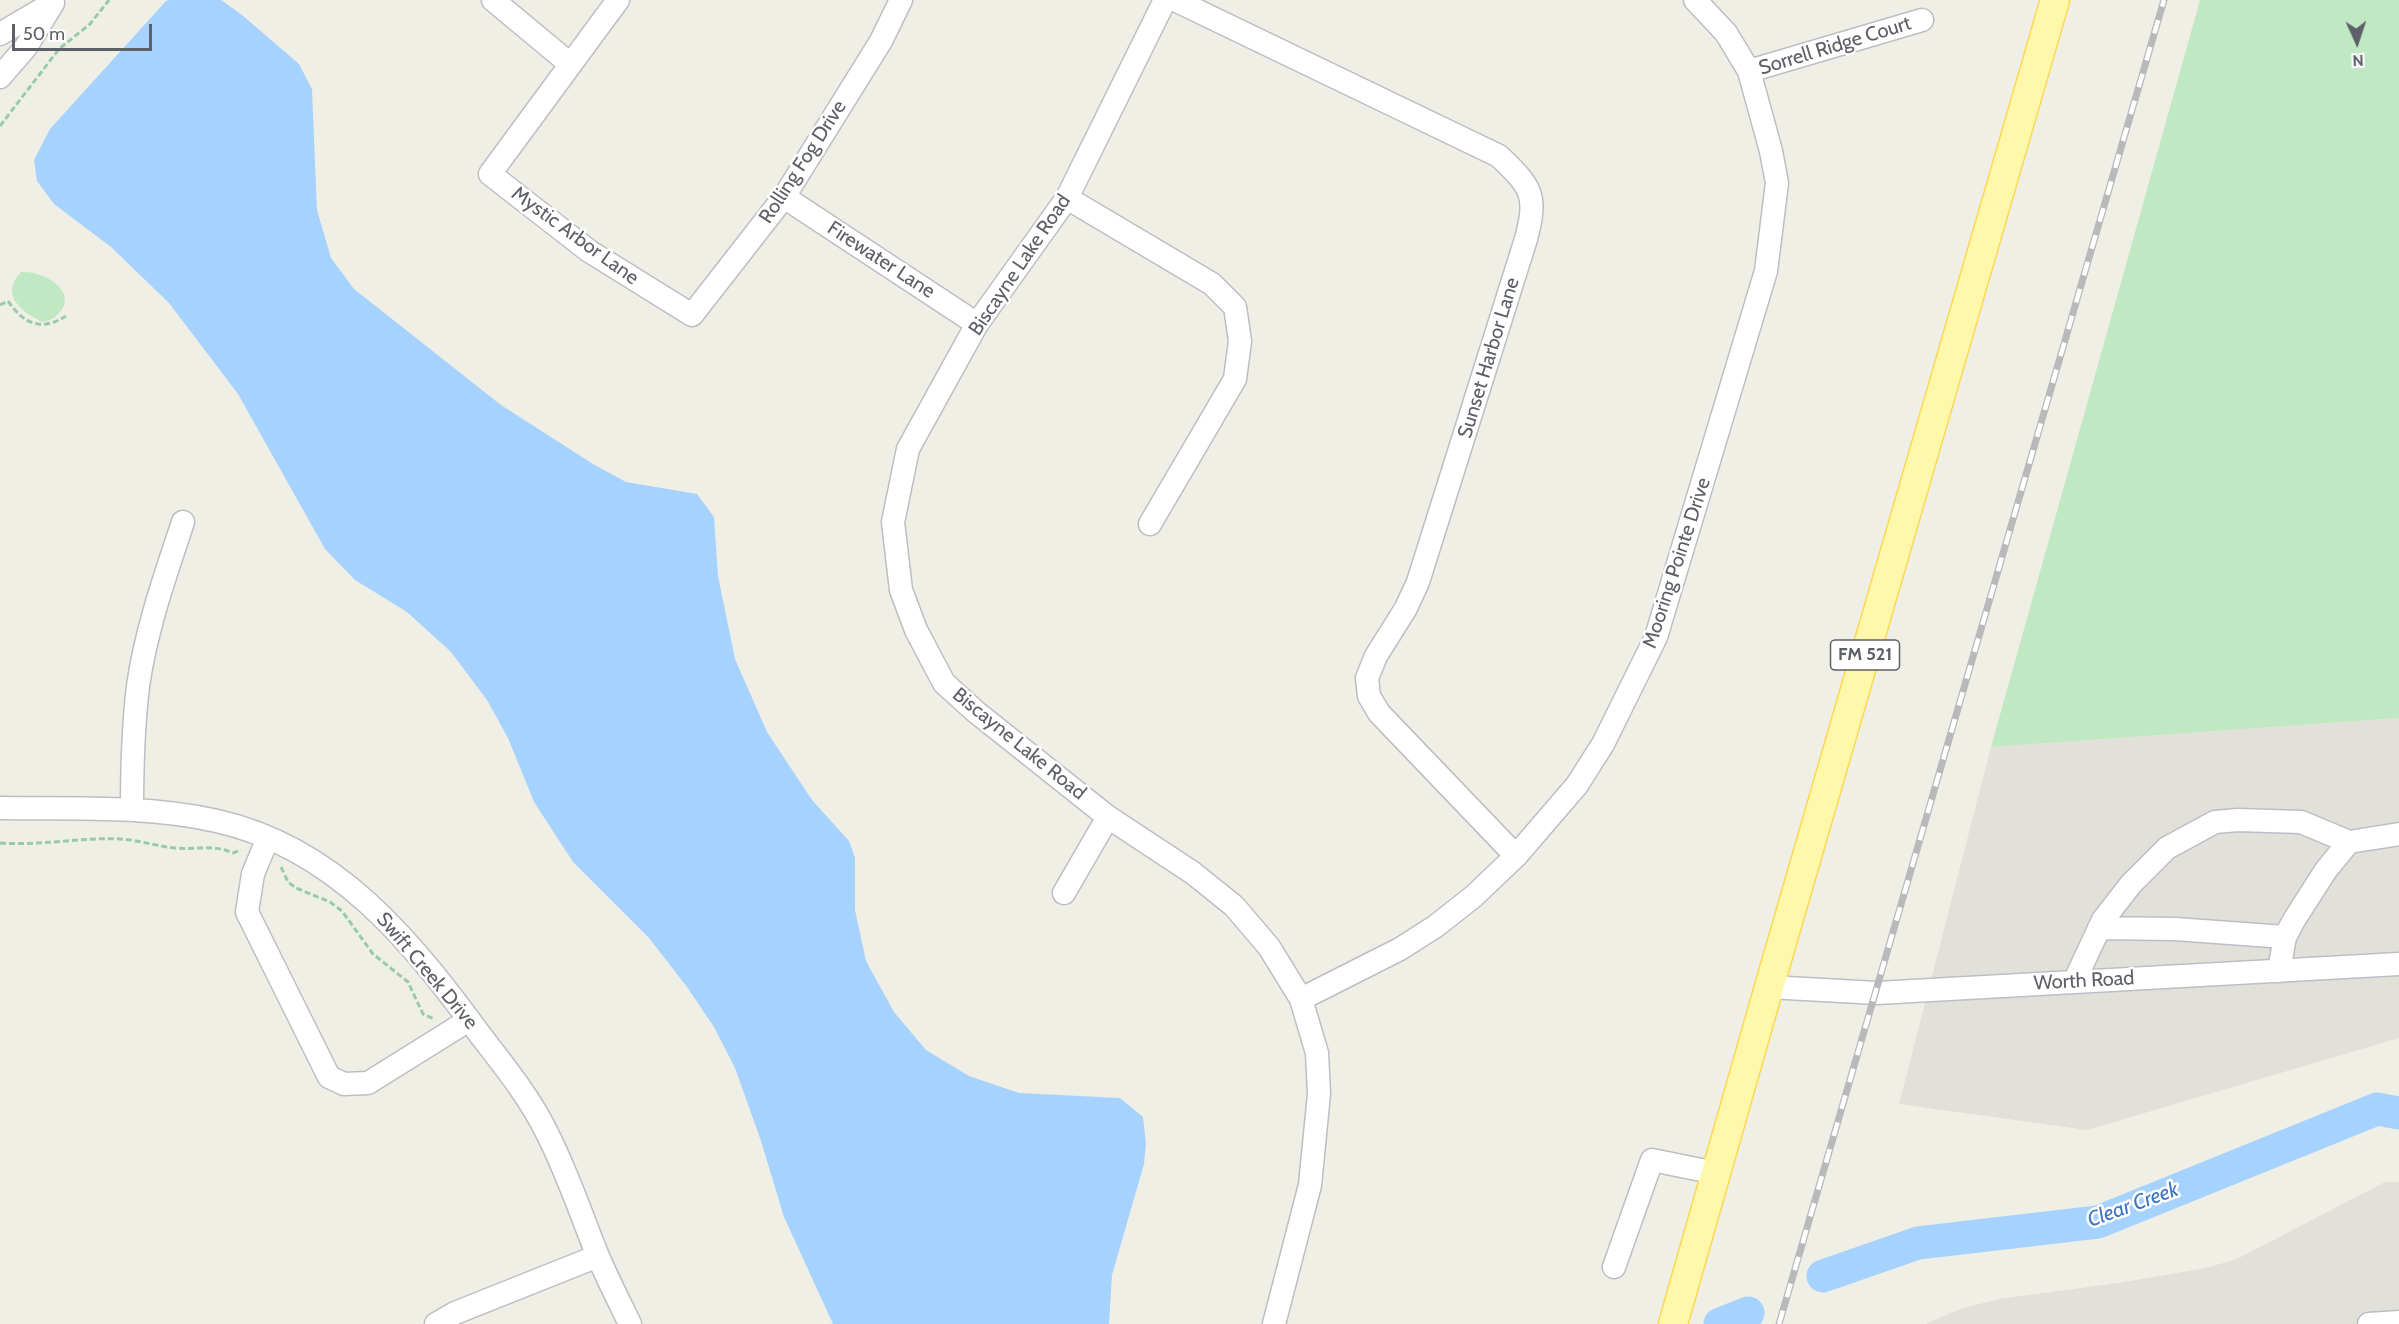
<!DOCTYPE html>
<html>
<head>
<meta charset="utf-8">
<style>
  body { margin:0 }
  #map { position:relative; width:2399px; height:1324px; overflow:hidden; background:#f0efe5; font-family:Cabin,sans-serif }
  canvas { display:block }
  .north { position:absolute; left:2327px; top:12px; width:60px; height:60px; -webkit-text-stroke:4px #fff; paint-order:stroke; rotate:177deg; font-size:16px; font-weight:700; line-height:24px; text-align:center; color:#5d6067 }
  .north::after { content:''; display:block; margin:auto; width:21px; height:27px; background:#5d6067; clip-path:polygon(50% 0,100% 100%,50% 72%,0 100%) }
  .scale { position:absolute; left:12px; top:24px; width:140px; height:27px; box-sizing:border-box; border:3px solid #5d6067; border-top:0; padding-left:8px; font-size:18px; line-height:21px; white-space:nowrap; color:#5d6067; -webkit-text-stroke:4px #fff; paint-order:stroke }
</style>
</head>
<body>
<div id="map">
<canvas width="2399" height="1324"></canvas>
<div class="north">N</div>
<div class="scale">50 m</div>
</div>
<script>
const context = document.querySelector('canvas').getContext('2d');
context.lineJoin = 'round';
function fill(path, color) {
  context.fillStyle = color;
  context.fill(path, 'evenodd');
}
function trace(path, color, width, dash) {
  context.strokeStyle = color;
  context.lineWidth = width;
  context.lineCap = dash ? 'butt' : 'round';
  context.setLineDash(dash || []);
  context.stroke(path);
}
function drawText(font, color, halo, rows, align = 'center') {
  context.font = font + ' Cabin,sans-serif';
  context.lineWidth = 5;
  context.setLineDash([]);
  context.textBaseline = 'middle';
  context.strokeStyle = halo;
  context.fillStyle = color;
  for (const [text, x, y, turn = 0] of rows) {
    context.save();
    context.translate(x, y);
    context.rotate((+turn || 0) * Math.PI / 180);
    context.textAlign = isNaN(turn) ? turn : align;
    if (halo) context.strokeText(text, 0, 0);
    context.fillText(text, 0, 0);
    context.restore();
  }
}
fill(new Path2D(`
  M2399,718V1038L2087,1130L1899,1104L1991,747Z
  M2385,1182H2399V1324H1925L1960,1309L1999,1299L2118,1283L2206,1268L2237,1259Z`), '#e1e0d9');
fill(new Path2D(`
  M2200,0H2399V718L1991,747Z
  M21,272C35,271 51,277 60,288C73,303 57,321 42,322C20,311 0,294 21,272Z`), '#c0e9c3');
fill(new Path2D(`
  M170,0H221L242,15L299,64L312,89L317,210L331,258L354,289L501,405L593,464L626,482L697,494L714,517L718,576L735,659L767,732L812,800L849,841L855,858V910L866,961L894,1012L926,1050L969,1076L1019,1093L1120,1098L1143,1117L1146,1144L1144,1164L1112,1275L1109,1324H833L784,1217L761,1141L735,1068L714,1027L687,987L649,938L573,862L534,802L508,738L487,700L451,652L407,612L355,580L325,549L238,394L169,303L111,247L54,204L37,181L34,160L50,129L166,1Z`), '#a6d2ff');
trace(new Path2D(`
  M1823,1276L1918,1243L2098,1222L2377,1109L2399,1113
  M1720,1324L1748,1313`), '#a6d2ff', 33);
const minor = new Path2D(`
  M493,0L570,64
  M618,0L490,174L589,251L692,315L784,197L881,41L901,0
  M1165,0L1067,198L977,324L908,449L893,522L901,590L916,630L944,683L976,712L1108,817L1193,873L1234,906L1269,947L1301,999L1317,1053L1319,1094L1310,1185L1274,1324
  M1175,0L1499,156C1531,187 1538,194 1526,239L1418,582L1406,608L1376,656L1367,678L1369,696L1379,713L1516,856
  M0,34L53,3
  M1749,71L1922,20
  M0,77L26,47L53,3
  M784,197L977,324
  M1067,198L1212,284L1235,307L1240,341L1235,379L1150,524
  M0,808C72,809 146,805 217,821C337,848 412,942 481,1036C505,1067 530,1098 547,1133C567,1172 581,1214 597,1254C607,1278 619,1301 630,1324
  M132,810C132,769 133,728 138,686C146,630 165,576 183,522
  M268,838L253,874L247,912L329,1077L344,1084L368,1083L469,1020
  M1064,893L1108,817
  M2099,928L2175,929L2285,937
  M2279,971L2285,937L2294,920L2326,870L2349,842L2399,834
  M2074,982L2103,920L2131,884L2167,848L2215,822L2238,820L2301,822L2349,842
  M1769,987L1877,993L2399,964
  M1301,999L1400,949L1436,926L1474,896L1516,856L1577,785L1603,744L1656,637L1766,271L1777,183L1771,151L1749,71L1726,33L1695,0
  M1614,1267L1652,1160L1716,1173
  M436,1324L455,1313L598,1256
  M2369,1324L2399,1322`);
const major = new Path2D(`
  M1673,1324L1769,987L2055,0`);
trace(minor, '#bdbec5', 25);
trace(major, '#fcd952', 31);
trace(new Path2D(`
  M0,126L59,49L90,24L109,0
  M0,305L8,301C24,324 41,332 66,316
  M0,843C41,846 80,837 120,839C138,840 156,846 175,848C196,850 213,844 233,853L241,850
  M281,867L288,882L296,888L330,902L342,911L373,954L408,982L423,1014L434,1019`), '#98cbab', 3, [6, 3]);
trace(minor, '#fff', 22);
trace(major, '#fff8ab', 28);
const rail = new Path2D(`
  M1779,1324L2164,0`);
trace(rail, '#b8b9ba', 7);
trace(rail, '#fff', 4.5, [14]);
for (const [x, y, w] of [
  [1865,655,69]
]) {
  const box = new Path2D();
  box.roundRect(x - w / 2, y - 15, w, 30, 4.5);
  context.fillStyle = '#fff';
  context.fill(box);
  trace(box, '#5d6067', 1.5);
}
drawText('bold 18px', '#5d6067', null, [
  ["FM 521",1865,655]
]);
drawText('20px', '#5d6067', '#fff', [
  ["Sorrell Ridge Court",1835,46,-17],
  ["Rolling Fog Drive",803,162,-57],
  ["Mystic Arbor Lane",575,236,36],
  ["Firewater Lane",881,260,33],
  ["Biscayne Lake Road",1020,265,-56],
  ["Sunset Harbor Lane",1489,358,-73],
  ["Mooring Pointe Drive",1677,563,-72],
  ["Biscayne Lake Road",1019,744,39],
  ["Swift Creek Drive",427,971,50],
  ["Worth Road",2084,981,-3]
]);
drawText('italic 21px', '#3d74c4', '#fff', [
  ["Clear Creek",2133,1205,-20]
]);
</script>
</body>
</html>
